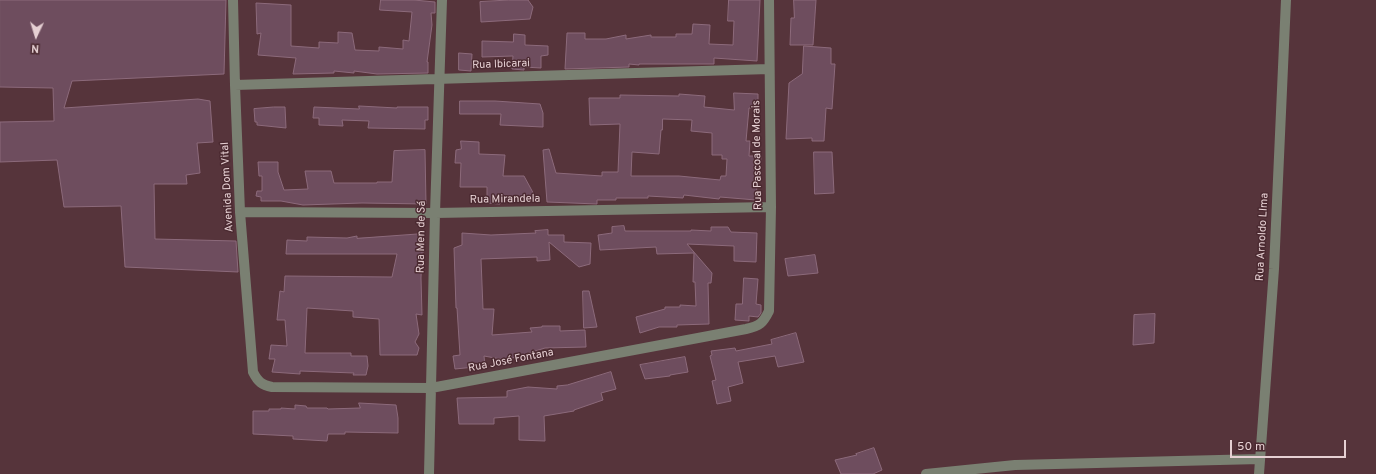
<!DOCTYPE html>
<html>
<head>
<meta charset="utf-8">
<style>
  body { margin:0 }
  #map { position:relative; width:1376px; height:474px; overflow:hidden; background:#56343b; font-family:Overpass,sans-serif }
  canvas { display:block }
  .north { position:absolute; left:16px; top:16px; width:40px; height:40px; -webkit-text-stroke:3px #4b2a31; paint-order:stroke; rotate:184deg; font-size:11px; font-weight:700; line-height:16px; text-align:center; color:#e6d0d3 }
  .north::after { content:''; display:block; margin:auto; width:14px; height:18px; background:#e6d0d3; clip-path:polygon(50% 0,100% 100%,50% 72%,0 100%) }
  .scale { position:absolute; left:1230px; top:440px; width:116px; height:18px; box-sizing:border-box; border:2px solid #e6d0d3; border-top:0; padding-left:5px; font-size:12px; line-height:14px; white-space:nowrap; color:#e6d0d3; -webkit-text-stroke:3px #4b2a31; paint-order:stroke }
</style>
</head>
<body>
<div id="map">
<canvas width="1376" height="474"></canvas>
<div class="north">N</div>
<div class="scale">50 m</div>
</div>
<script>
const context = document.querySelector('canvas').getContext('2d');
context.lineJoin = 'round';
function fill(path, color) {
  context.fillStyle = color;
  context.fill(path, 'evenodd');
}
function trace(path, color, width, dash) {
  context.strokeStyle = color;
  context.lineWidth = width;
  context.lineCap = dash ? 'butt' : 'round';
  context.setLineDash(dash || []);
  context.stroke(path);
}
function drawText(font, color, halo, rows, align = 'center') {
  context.font = font + ' Overpass,sans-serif';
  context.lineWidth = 3;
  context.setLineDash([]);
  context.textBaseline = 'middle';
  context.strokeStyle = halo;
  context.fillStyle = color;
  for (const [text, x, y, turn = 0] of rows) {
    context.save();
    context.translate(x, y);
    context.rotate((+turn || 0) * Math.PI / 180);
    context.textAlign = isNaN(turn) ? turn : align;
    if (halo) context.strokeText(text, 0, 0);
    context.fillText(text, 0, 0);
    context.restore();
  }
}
const building = new Path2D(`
  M0,0H226L224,74L72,81L64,108L198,99L210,101L213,142L197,143L200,173L186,175L187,184H154L155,239L236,241L238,272L125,267L121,206L64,207L57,160L0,162V122L54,121L53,88L0,87Z
  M381,0H414L435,2V13H431L432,25L427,62H428V73L377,74L354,71V73L334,71V73L293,74L296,58L258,55L261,33L257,34L256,3L291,5V46L319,48V42L338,43V32L352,33L355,50L379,51V47L403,49V40L409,41L412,12L380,10Z
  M509,0H528L533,7L530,19L481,22L480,2Z
  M729,0H760L757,61L714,58V64H639V65L629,64V67L565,69L567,33H585V39H606L626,35V39L651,35V37H676V34H692L693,24L710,25L709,44L733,45L734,21H728Z
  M794,0H816L813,45H790L791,18H794Z
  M514,34L525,35V45L548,46V55L541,56V68L524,67V70L512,69L513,56L482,57V41L513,42Z
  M804,46L831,48V64H835L832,109L826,108L824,141H812V138L786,139L789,83L802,74Z
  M459,53L472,54L471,71L459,70Z
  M734,93L758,94V108H749L746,141H750L749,156H761L760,170H758L756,200L720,197L719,199L684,195L683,198L648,196V198H616V200H597V204L547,202L543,150L549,149L556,173L602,176V172H618L620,124L590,125L589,98H620V95L679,96V94L705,96L704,107L734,110ZM663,119L692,120L691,131L712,133V155H722V159H727L726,176H721L720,180L679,176H631L632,152L659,154L661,130H662Z
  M460,101H495L540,104L543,113V127L500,125L501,114H460Z
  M359,106L397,108V107H428V120H425V129L368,128L369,121L342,120L343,126L319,125V118H313L314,107L359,109Z
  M274,107H285L286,128L257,125V122H255L254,109Z
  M461,141L479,142V154L505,155L503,176H524L537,200H500V204L487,203V187H460L461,163H455L456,150L461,149Z
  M425,150L426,204L362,203L303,205L281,201H261V197L256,196L257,191H262V176H259L258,162H278V172L284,190L308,189L305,171H331L334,183H377V182H392L394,151Z
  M814,152H832L834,193L815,194Z
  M624,226L625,231H691V230L711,231V227H728L731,232L757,233L756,262L734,261V246L687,244L712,273L711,283H708L709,324L677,325V327H659L640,333L636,317L665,309V307H680V305L696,306L695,282H693L694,253L657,254L656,247L600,250L598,235L612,233V227Z
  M548,230V235H564V242L591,243L590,264L579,267L549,242L550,260L537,261V257L481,259L483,309H494L492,335L532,332L530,328L542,327V326H560V331L585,330L586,347L545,348L506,360L484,356L485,366L455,369L453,356L460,355L457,308H456L454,248L462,245V233L491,235L536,233L535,231Z
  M423,234L424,252H422L421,278L422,315L416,314L419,334L415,342L419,348L417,355H380L379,319L353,317V311L307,308L305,353H351V356H367L368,366L366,375H353L354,373L300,371V374L272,372L275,359H269L271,345L287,346L285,320H277L280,291L284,292L285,276L392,277L397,254H286L287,240L307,241V237L347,238L357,236V238Z
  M815,255L818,273L788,276L785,259Z
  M744,278L758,279L756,304L761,305V313L758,317L749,316V321L735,320L736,304H742Z
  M583,291H589L597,327L584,328Z
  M1155,314L1154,343L1133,345L1134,315Z
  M796,333L804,362L778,367L775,356L738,362L743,383L728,387L731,401L717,404L712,381L716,380L710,356L712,355L711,351L735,348L736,351L772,344L771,340Z
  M685,357L688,372L670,375V376L645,379L640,365Z
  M611,372L616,389L601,393L603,400L574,410V411L544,416L545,441L519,440V416L494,418V424H459L457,398L507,397V391L528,387L557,389V386L567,385Z
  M359,403L396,405L398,418V433L345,432V434H328L327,441L293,439V436L253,434V411H269V409H281V408L295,409V405L306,406L307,408H327L328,409L360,408Z
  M874,448L882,470L873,474H841L835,460L857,455L856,454Z`);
fill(building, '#6e4d5e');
trace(building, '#8c6a7b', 1);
trace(new Path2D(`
  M233,0L235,85L240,212L253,372C258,382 262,385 272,387L431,388L746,329C760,326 763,323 769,311L771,207L769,0
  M235,85L769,69
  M240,212L435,213L771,207
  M429,474L435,213L442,0
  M926,474L1015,465L1260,459
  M1259,474L1274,269L1286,0`), '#7a8072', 10);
drawText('11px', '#e6d0d3', '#4b2a31', [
  ["Rua Ibicarai",501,65,-2],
  ["Rua Pascoal de Morais",758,155,-91],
  ["Avenida Dom Vital",228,187,-93],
  ["Rua Mirandela",505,200,-1],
  ["Rua Men de Sá",422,237,-89],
  ["Rua Arnoldo LIma",1263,237,-87],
  ["Rua José Fontana",511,361,-11]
]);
</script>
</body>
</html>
